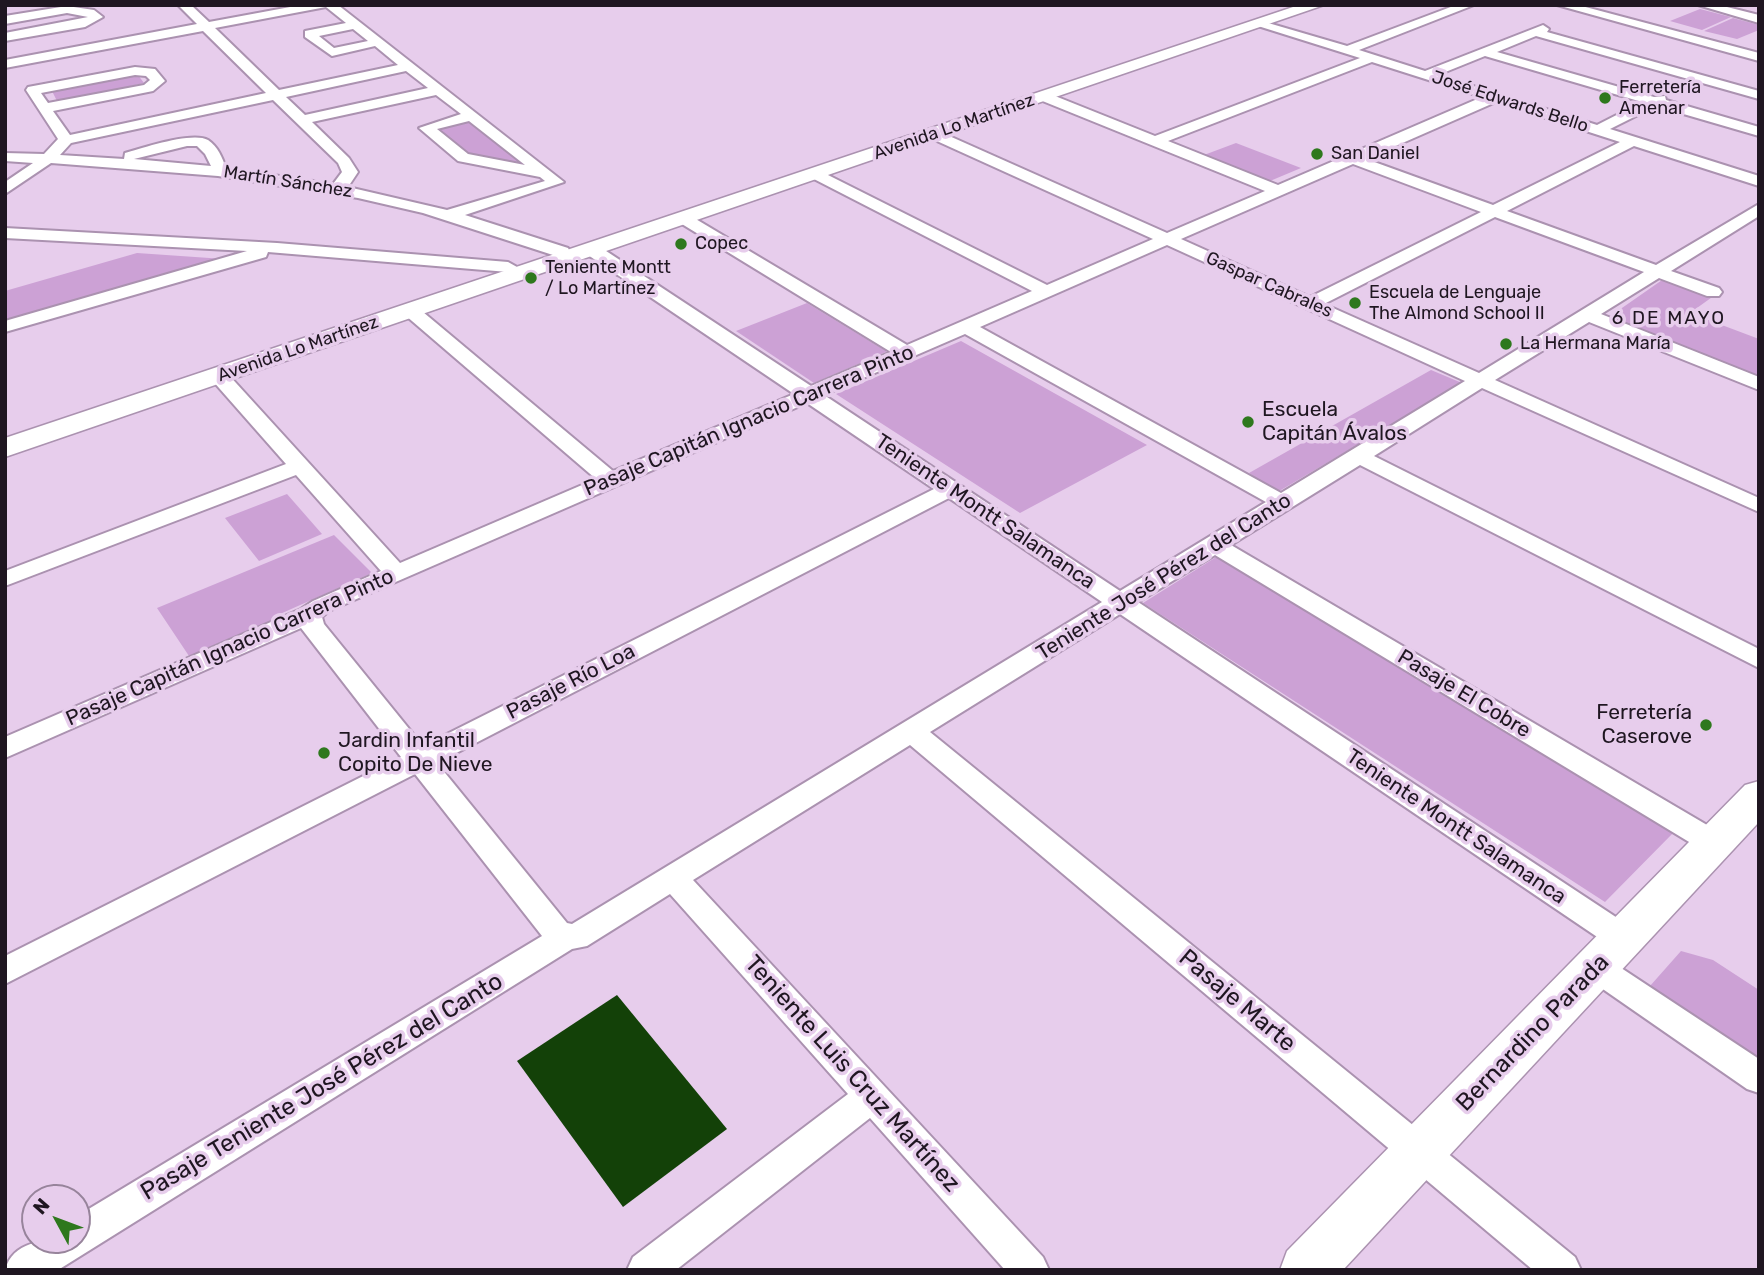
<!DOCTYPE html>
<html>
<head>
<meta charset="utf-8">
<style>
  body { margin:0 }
  #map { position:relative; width:1764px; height:1275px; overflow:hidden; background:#e7cdec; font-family:Rubik,sans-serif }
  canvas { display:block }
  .frame { position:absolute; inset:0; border:7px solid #1f1621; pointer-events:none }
  .north { position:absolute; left:21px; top:1184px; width:70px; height:70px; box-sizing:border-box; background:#e7cdec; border:2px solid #97849b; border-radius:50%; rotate:311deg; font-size:19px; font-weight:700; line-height:28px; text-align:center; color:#1f1621 }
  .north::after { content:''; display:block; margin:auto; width:24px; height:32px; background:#2e781d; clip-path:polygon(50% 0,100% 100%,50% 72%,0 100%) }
</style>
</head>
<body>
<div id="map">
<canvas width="1764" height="1275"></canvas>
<div class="frame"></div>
<div class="north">N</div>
</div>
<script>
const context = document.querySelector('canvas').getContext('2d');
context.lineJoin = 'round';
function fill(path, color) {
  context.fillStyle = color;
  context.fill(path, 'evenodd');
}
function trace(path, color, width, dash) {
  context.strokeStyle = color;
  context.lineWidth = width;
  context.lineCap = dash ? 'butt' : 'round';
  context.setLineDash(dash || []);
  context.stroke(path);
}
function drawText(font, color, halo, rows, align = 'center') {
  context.font = font + ' Rubik,sans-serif';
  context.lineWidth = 7;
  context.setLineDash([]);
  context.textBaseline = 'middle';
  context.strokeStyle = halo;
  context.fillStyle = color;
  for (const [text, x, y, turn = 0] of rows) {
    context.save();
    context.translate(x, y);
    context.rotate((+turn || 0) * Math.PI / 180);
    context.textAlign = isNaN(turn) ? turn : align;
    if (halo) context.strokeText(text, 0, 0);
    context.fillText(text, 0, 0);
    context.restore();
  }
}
fill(new Path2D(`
  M1700,9L1731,17L1702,30L1670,21Z
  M1733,18L1759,25V30L1737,39L1704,31Z
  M127,74L138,75L144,83L67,101H57L52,91Z
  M467,121L471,123L523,165L468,155L434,129Z
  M1236,143L1301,168L1270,181L1204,155Z
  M137,253L224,259L5,321V291Z
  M1665,278L1715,295L1690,313L1759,339V376L1609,317Z
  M807,303L886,351V352L814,383L736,331Z
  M961,341L1147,445L1020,513L836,394Z
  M1431,370L1462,383L1281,490H1273L1249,473Z
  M287,494L322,534L259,561L225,518Z
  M334,535L372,573L280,614L270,625L189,656L157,608Z
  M1221,554L1676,830L1605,902L1143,603Z
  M1681,951L1713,960L1759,990V1058L1650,986Z`), '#cca1d5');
fill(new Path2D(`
  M617,995L727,1129L623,1207L517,1061Z`), '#134108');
const street = new Path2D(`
  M178,5H191L209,22L301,5H338L564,182L465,215L568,248L570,252L562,257L556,256L423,213L358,198L218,176L51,163L5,194V182L33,163L5,161V153L44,154L58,139L26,90L28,87L135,67L155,69L165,81L153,91L53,111L70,135L266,93L203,31L5,68V60L197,24ZM326,7L346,23L305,31V37L332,56L375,46L398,65L279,90L215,28ZM353,29L368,41L334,48L319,36ZM406,71L428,88L305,115L286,97ZM135,75L146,76L150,80L144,85L48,103L41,93ZM436,95L461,114L419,128L458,161L540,177L545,181L447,210L348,187L358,172L349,158L312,122ZM273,100L338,163L342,172L333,184L226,168C222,157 218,147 208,140C193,131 142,148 125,153L124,159L60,155L71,143ZM469,121L525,165L468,154L437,129ZM187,146H197L205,154L211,166L134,159Z
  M1456,5H1474L1359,50L1425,71L1543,25L1549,29L1547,32L1759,91V99L1536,36L1497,52L1654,97L1665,96L1666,100L1759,127V136L1656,106L1610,129L1759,176V186L1634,146L1507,211L1656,265L1759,204V216L1671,271L1719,288L1722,292L1719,296H1707L1659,278L1601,314L1759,377V390L1589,322L1495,380L1759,498V512L1482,388L1374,456L1759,649V668L1360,465L1231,545L1724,835L1728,843L1724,851L1714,854L1704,851L1215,555L1138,602L1634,929L1638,938L1634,947L1623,951L1612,947L1120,614L930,732L1575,1257L1581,1270H1533L910,745L693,880L1043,1257L1049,1270H1005L870,1118L676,1270H627L633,1257L848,1094L670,894L587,946L572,949L58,1270H5C14,1238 50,1240 77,1240V1216L542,936L415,774L5,984V956L401,757L301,628L5,758V737L301,609L313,601L381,571L296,475L5,586V571L286,464L212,380L209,376L212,372H226L400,563L596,479L405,315L402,311L405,307H417L613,471L794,394L585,253V245H597L811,386L891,352L677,221V215H689L907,345L1032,291L810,177V171H820L1047,285L1153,239L928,137V131H938L1167,233L1265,191L1040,100V94H1050L1155,136L1360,58L1258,26V20L1347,46ZM1485,56L1642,102L1597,125L1438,75ZM1372,62L1482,97L1278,185L1168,141ZM1496,102L1620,142L1493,205L1366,159ZM1353,164L1481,212L1310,297L1181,239ZM1495,217L1644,272L1479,373L1324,304ZM1167,245L1465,381L1281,493L980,327ZM965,334L1266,502L1120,591L824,395ZM807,403L934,489L423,746L324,624L322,617L329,611ZM949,498L1102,602L572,924L567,923L437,763Z
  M1557,5H1578L1759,53V61Z
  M1698,5H1719L1759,15V23Z
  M67,6L94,10L103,17L85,27L5,41V33L88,17L67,13L5,24V16Z
  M5,228L277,243L508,262L517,267L508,272L268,252L266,257L5,332V321L247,251L5,238Z
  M1595,954L1606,958L1759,1059V1093L1747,1089L1584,976L1579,967L1584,958Z`);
const secondary = new Path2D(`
  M1299,5H1324L5,457V438Z
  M1759,781V822L1343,1270H1280L1287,1251L1745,785Z`);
trace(street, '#ab92b0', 4);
trace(secondary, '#ab92b0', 3);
fill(street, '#fff');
fill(secondary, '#fff');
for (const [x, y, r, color] of [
  [1605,98,7,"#2e781d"],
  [1317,154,7,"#2e781d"],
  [681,244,7,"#2e781d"],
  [531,278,7,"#2e781d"],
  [1355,303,7,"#2e781d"],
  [1506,344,7,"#2e781d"],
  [1248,422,7,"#2e781d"],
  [1706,725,7,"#2e781d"],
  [324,753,7,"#2e781d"]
]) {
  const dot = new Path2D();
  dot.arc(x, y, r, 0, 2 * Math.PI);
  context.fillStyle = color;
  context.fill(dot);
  trace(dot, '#e7cdec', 2.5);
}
drawText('18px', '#1f1621', '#e7cdec', [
  ["Ferretería",1619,88],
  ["Amenar",1619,109],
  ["San Daniel",1331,154],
  ["Copec",695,244],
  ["Teniente Montt",545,268],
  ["/ Lo Martínez",545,289],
  ["Escuela de Lenguaje",1369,293],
  ["The Almond School II",1369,314],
  ["La Hermana María",1520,344]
], 'left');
drawText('18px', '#1f1621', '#e7cdec', [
  ["José Edwards Bello",1510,102,18],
  ["Avenida Lo Martínez",954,127,-19],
  ["Martín Sánchez",288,182,9],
  ["Gaspar Cabrales",1269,285,24],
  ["Avenida Lo Martínez",298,349,-19]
]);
context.letterSpacing = '2px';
drawText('19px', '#1f1621', '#e7cdec', [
  ["6 DE MAYO",1669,319]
]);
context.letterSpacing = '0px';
drawText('21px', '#1f1621', '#e7cdec', [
  ["Escuela",1262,410],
  ["Capitán Ávalos",1262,434],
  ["Ferretería",1692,713,"right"],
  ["Caserove",1692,737,"right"],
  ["Jardin Infantil",338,741],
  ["Copito De Nieve",338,765]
], 'left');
drawText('21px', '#1f1621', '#e7cdec', [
  ["Pasaje Capitán Ignacio Carrera Pinto",749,421,-23],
  ["Teniente Montt Salamanca",985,512,34],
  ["Teniente José Pérez del Canto",1164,577,-32],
  ["Pasaje Capitán Ignacio Carrera Pinto",230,648,-24],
  ["Pasaje Río Loa",571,682,-27],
  ["Pasaje El Cobre",1464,694,31],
  ["Teniente Montt Salamanca",1456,827,34]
]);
drawText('24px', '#1f1621', '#e7cdec', [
  ["Pasaje Marte",1237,1001,40],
  ["Bernardino Parada",1533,1033,-46],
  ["Teniente Luis Cruz Martínez",852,1074,48],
  ["Pasaje Teniente José Pérez del Canto",322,1087,-31]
]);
</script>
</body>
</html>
